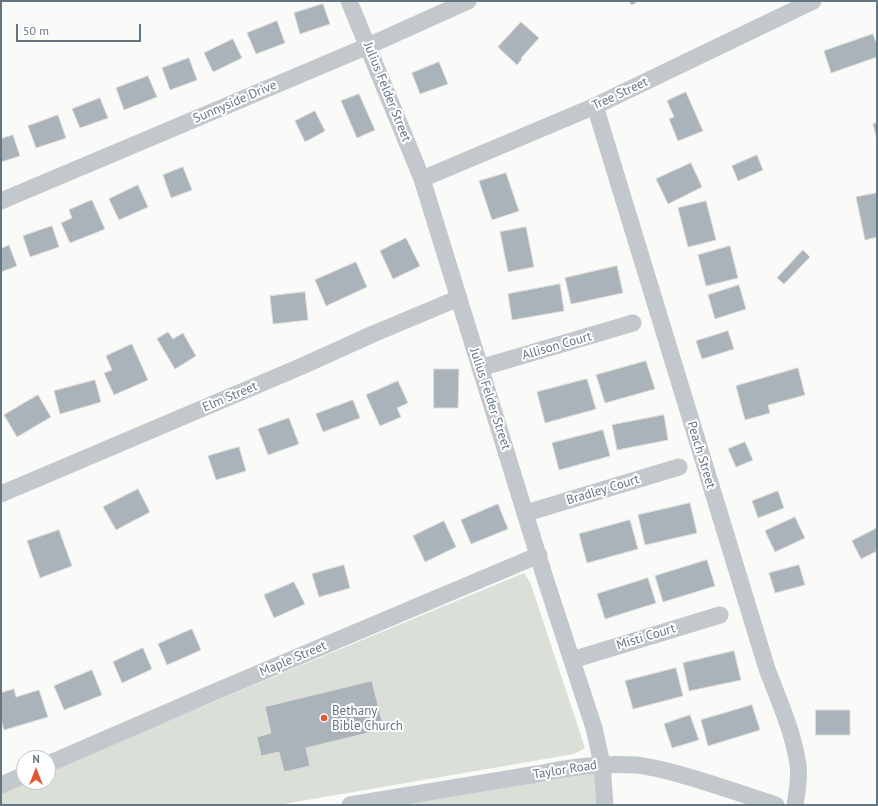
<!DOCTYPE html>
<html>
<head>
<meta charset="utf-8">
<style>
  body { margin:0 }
  #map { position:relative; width:878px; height:806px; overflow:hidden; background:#fafaf8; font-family:"PT Sans",sans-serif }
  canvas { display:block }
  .frame { position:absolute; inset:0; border:2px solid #657683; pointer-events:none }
  .north { position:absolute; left:16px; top:750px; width:40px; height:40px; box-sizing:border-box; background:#fff; border:1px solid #c1c8cd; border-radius:50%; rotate:0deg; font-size:11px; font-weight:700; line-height:16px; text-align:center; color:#657683 }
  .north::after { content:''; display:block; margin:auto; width:14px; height:18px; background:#e4572e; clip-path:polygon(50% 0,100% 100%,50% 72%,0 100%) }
  .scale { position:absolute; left:16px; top:24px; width:125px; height:18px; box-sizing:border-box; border:2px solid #657683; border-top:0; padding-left:5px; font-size:12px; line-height:14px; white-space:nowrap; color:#657683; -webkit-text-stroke:3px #fff; paint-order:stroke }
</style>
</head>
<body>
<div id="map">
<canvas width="878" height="806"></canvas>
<div class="frame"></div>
<div class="north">N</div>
<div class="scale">50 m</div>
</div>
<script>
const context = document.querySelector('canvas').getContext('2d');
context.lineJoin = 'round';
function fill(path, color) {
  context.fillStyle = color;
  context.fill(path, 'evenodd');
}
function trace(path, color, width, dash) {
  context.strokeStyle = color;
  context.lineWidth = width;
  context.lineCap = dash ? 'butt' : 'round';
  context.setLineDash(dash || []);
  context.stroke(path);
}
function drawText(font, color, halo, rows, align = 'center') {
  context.font = font + ' "PT Sans",sans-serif';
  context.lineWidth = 4;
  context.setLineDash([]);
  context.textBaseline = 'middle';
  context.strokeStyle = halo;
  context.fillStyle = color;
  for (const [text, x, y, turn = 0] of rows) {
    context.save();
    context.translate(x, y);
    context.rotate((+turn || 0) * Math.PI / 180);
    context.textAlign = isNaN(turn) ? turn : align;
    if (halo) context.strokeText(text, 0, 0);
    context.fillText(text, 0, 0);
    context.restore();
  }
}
fill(new Path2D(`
  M524,573L530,582L585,748L574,754L278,805H1V791L24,782H48V771L278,675Z
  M602,764L605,805H350Z`), '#dadfd7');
const building = new Path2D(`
  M629,1H638L632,5Z
  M323,4L330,24L300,34L294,13Z
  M277,21L285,43L256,54L247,33Z
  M521,22L539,38L521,58L522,59L517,65L498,47Z
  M873,34L877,45V57L831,73L824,51Z
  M233,39L242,58L213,72L204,53Z
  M189,58L197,80L170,90L162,68Z
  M439,62L448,84L420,94L412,73Z
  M148,76L157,97L124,110L116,88Z
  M686,92L703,131L678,141L669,119L674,117L667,101Z
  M359,94L375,130L357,138L341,101Z
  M100,98L108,118L80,128L72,109Z
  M315,111L325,131L305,142L295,121Z
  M58,115L66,138L36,148L28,126Z
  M877,123V140L873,124Z
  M13,135L20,156L1,162V139Z
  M757,155L763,170L738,181L732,166Z
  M691,163L702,187L668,204L656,179Z
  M183,167L192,190L171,198L163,175Z
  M506,173L519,211L492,220L479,181Z
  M138,185L148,207L119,220L109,199Z
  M877,193V237L865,240L856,197Z
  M92,200L105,229L70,243L61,223L72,218L69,210Z
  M706,201L716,240L688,247L678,208Z
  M52,226L59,247L30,257L23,236Z
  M526,227L534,267L508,272L500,232Z
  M406,238L420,266L393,279L380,251Z
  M9,245L17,266L1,272V249Z
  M730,246L738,278L706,286L698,255Z
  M803,250L810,257L784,284L777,278Z
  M356,262L367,287L326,306L315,280Z
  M617,266L623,293L571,304L565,278Z
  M560,284L564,311L512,320L508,294Z
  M739,285L746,309L715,319L708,295Z
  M305,292L308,320L273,324L270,296Z
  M728,331L734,349L702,359L696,341Z
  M168,332L173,339L183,333L196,356L175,369L157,339Z
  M132,344L148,380L114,395L104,373L112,370L106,356Z
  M646,361L655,389L605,403L596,375Z
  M798,368L805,395L768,405L770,413L745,420L736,386Z
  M434,369H459L458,408H434Z
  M587,379L596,409L545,423L537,392Z
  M95,380L101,402L60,414L54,391Z
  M398,381L408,403L397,408L401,417L380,426L366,395Z
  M38,395L51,417L17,437L4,415Z
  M353,400L360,418L323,432L316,414Z
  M664,415L668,440L617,450L612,425Z
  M289,418L299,444L268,455L258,429Z
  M603,430L610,456L559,470L552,443Z
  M745,442L753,460L736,467L728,449Z
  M239,447L246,471L216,480L208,456Z
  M138,489L150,512L116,530L103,507Z
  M778,491L784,508L758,518L752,501Z
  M690,503L697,533L645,545L638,515Z
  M498,504L508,529L471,544L461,520Z
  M795,517L805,538L775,552L765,531Z
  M630,520L638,549L587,563L579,534Z
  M444,521L456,547L425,562L413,536Z
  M877,528V551L861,559L852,541Z
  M59,530L72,566L40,578L27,541Z
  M707,560L715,586L663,602L655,576Z
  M344,565L350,588L319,597L312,574Z
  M799,565L805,585L775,593L769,573Z
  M648,578L656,603L605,619L597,594Z
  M294,582L305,604L274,618L264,595Z
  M192,629L201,650L167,665L158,644Z
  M143,648L152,669L122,683L113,662Z
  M734,651L741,680L689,691L683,663Z
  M676,668L683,696L633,709L625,681Z
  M92,670L102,695L64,710L54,686Z
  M372,681L384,729L306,748L310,766L284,772L279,752L261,756L257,737L271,733L265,707Z
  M14,689L16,697L39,690L48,717L4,730L1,719V693Z
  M752,705L760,730L708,746L701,720Z
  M816,710H850V735H816Z
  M690,715L699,740L672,748L664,724Z`);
fill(building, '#aab3b9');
trace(building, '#dcdcda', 1);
trace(new Path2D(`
  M349,1L422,179L545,578L594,728L602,764L605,805
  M595,106L767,669C778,698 794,734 798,765C800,779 797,792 795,805
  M422,179L595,106L813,1
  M1,201L368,46L468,1
  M480,368L633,323
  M1,494L300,367L373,334L459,298
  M526,513L679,467
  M572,660L720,615
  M48,764L205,696L539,555
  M1,785L24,775
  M350,805L537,774C571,767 600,763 635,765C650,766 667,771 682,775C714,784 745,795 776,805`), '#c3c8cc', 17);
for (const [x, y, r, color] of [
  [324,718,4,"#e4572e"]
]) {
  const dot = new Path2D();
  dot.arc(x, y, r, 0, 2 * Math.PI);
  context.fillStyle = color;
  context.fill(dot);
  trace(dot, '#fff', 1.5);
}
drawText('13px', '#657683', '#fff', [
  ["Julius Felder Street",387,92,68],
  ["Tree Street",620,94,-25],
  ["Sunnyside Drive",235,102,-23],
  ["Allison Court",557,346,-16],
  ["Elm Street",230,397,-23],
  ["Julius Felder Street",490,399,72],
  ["Peach Street",701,455,73],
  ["Bradley Court",603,490,-17],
  ["Misti Court",646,637,-17],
  ["Maple Street",293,659,-23],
  ["Taylor Road",565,770,-9]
]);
drawText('13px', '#657683', '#fff', [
  ["Bethany",332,711],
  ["Bible Church",332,726]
], 'left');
</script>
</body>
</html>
